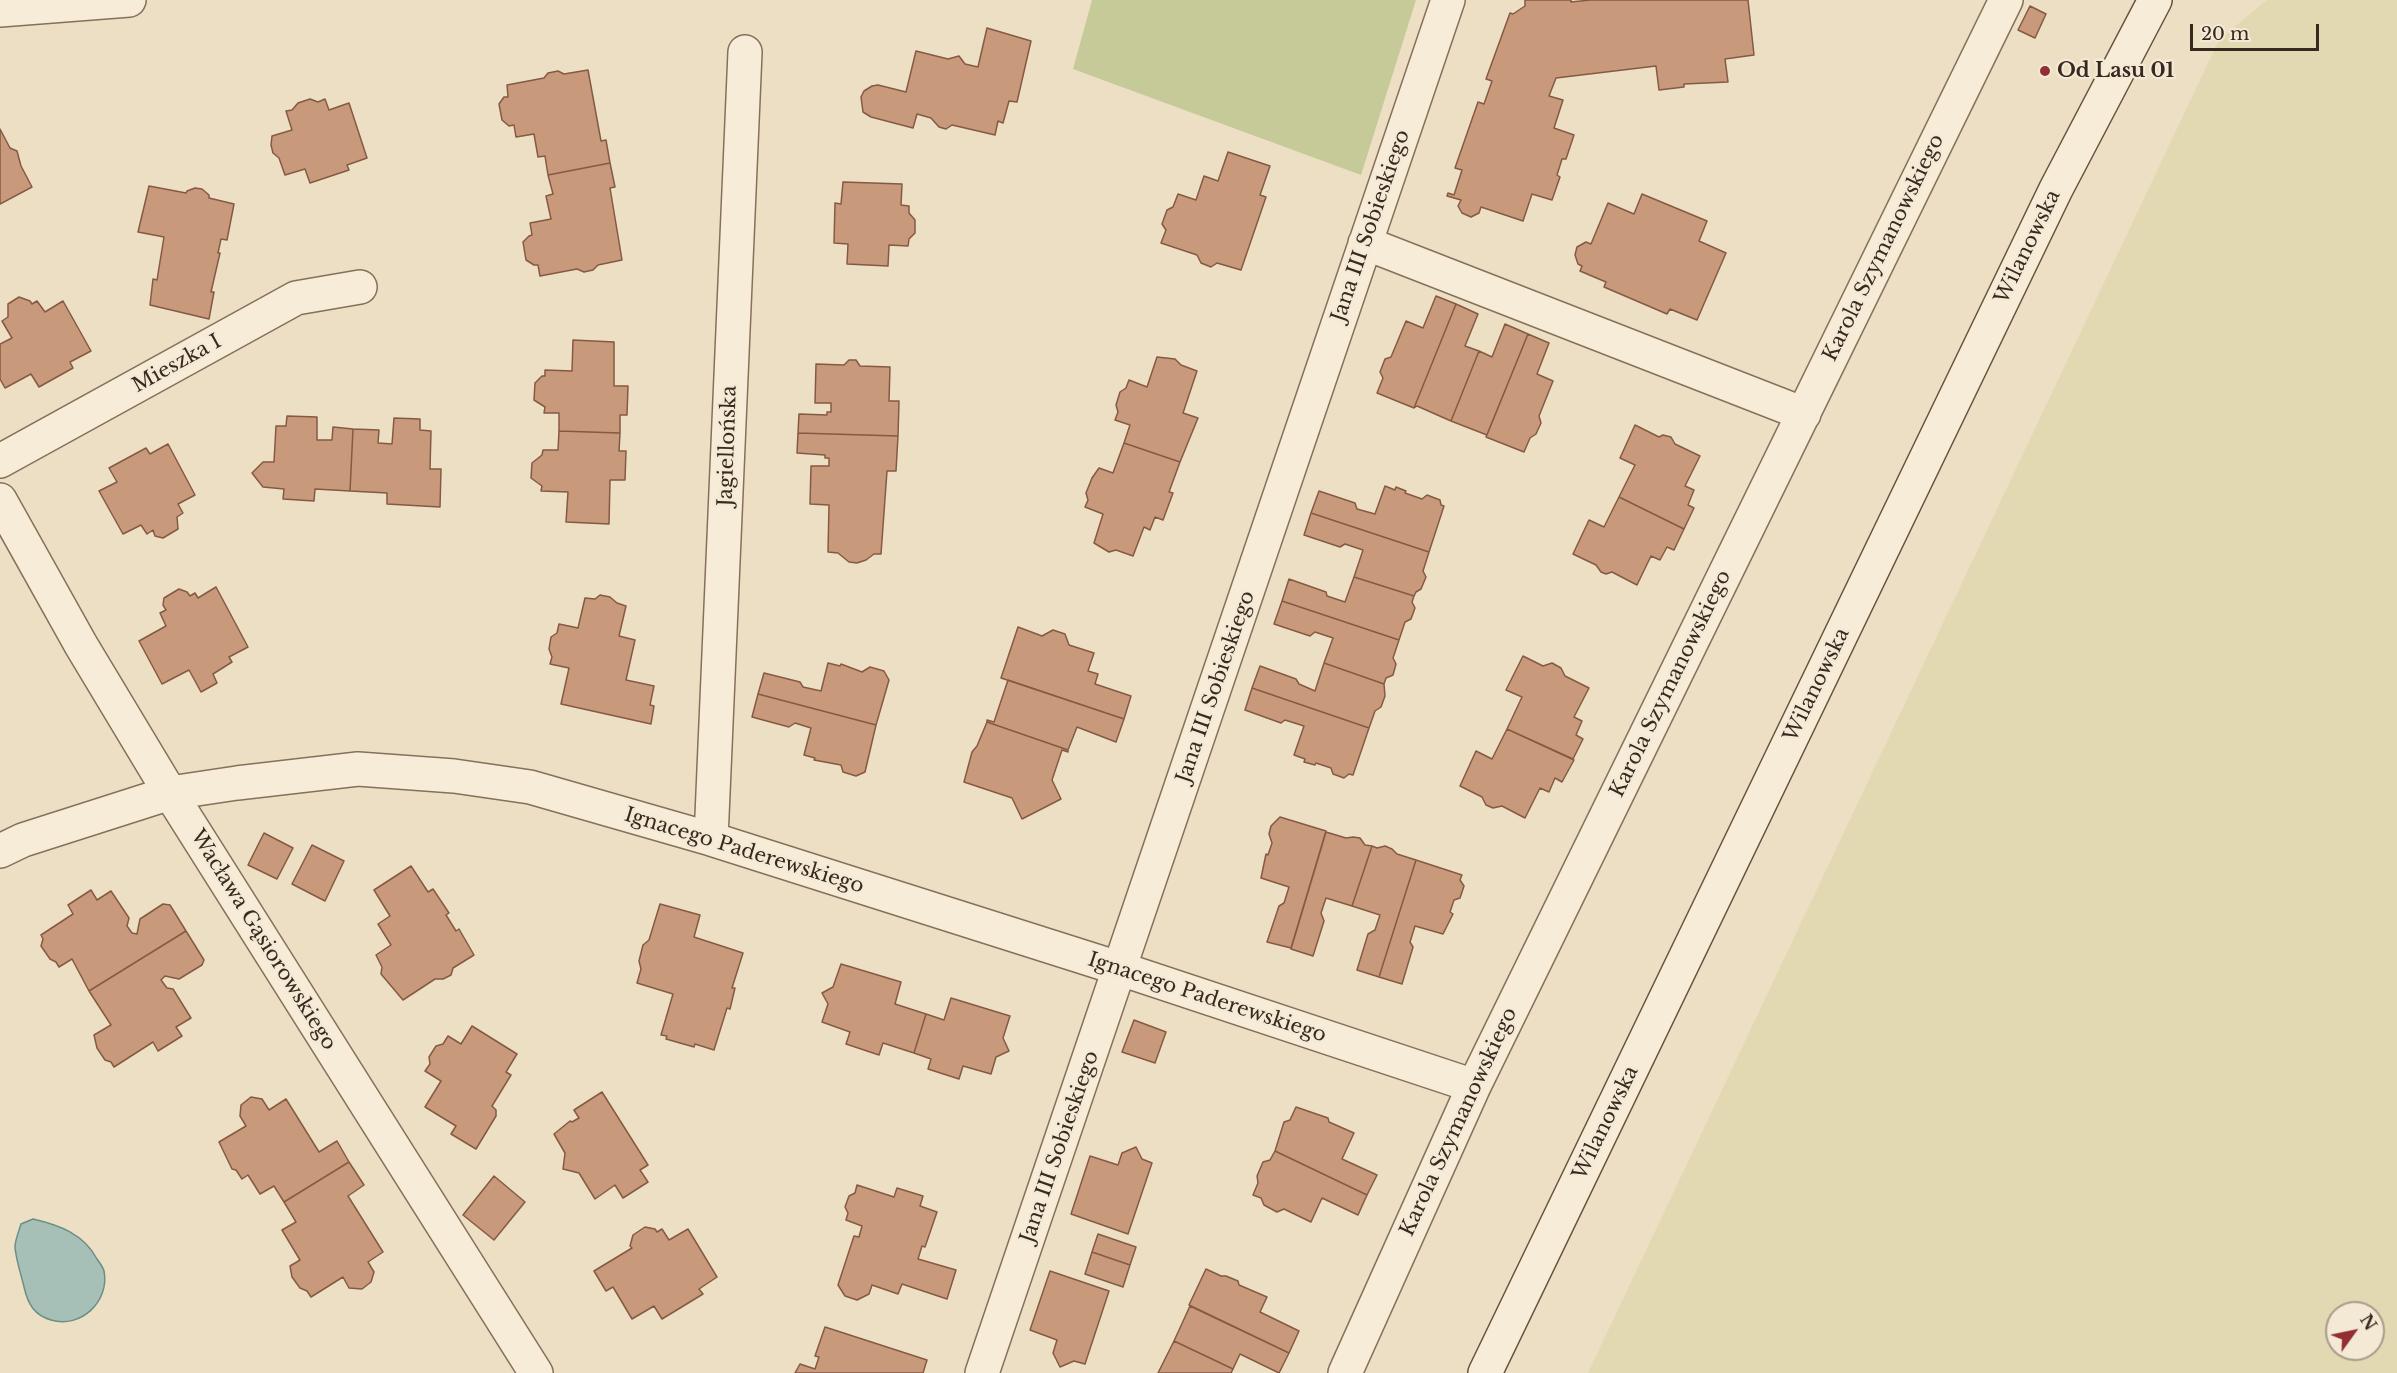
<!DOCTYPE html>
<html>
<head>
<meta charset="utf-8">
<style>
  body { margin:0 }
  #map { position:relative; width:2397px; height:1373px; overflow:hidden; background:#ecdfc4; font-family:"Libre Baskerville",serif }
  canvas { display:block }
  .north { position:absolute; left:2325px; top:1301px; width:60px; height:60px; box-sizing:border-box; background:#f4e9d4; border:2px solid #a89c8c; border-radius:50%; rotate:57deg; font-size:16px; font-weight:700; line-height:24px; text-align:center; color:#37291f }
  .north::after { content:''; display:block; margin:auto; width:21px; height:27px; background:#932e33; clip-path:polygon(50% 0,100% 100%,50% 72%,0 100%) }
  .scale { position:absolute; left:2190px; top:24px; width:129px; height:27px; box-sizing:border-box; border:3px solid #37291f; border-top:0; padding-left:8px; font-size:18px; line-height:21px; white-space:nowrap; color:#37291f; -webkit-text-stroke:4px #f4e9d4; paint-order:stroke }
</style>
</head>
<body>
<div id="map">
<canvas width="2397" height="1373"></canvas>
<div class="north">N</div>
<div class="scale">20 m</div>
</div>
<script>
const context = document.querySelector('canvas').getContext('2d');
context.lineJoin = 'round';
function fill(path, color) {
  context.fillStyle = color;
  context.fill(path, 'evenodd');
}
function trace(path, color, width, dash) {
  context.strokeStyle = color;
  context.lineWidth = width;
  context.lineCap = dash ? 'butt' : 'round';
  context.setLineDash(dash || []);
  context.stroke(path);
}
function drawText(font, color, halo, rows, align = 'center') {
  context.font = font + ' "Libre Baskerville",serif';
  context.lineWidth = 4.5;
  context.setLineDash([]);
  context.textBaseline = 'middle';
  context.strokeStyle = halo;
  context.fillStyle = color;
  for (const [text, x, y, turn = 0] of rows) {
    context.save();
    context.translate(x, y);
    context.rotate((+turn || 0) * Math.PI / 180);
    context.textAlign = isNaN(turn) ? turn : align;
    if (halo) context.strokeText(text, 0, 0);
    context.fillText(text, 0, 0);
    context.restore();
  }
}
fill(new Path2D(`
  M2267,0H2397V1373H1588L2219,40ZM2337,1313H2373V1349H2337Z`), '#e2d8b2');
fill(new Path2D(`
  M1092,0H1416L1361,175L1073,69Z`), '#c6ca99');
const water = new Path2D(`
  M33,1219C59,1225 84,1234 97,1259C99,1262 103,1267 104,1271C110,1301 81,1329 51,1320C34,1315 28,1304 24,1287C21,1274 16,1260 15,1247C15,1240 19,1231 21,1224Z`);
fill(water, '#a6c0b7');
trace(water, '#6d8e84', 1.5);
const building = new Path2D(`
  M1525,0H1571V2L1590,0H1748L1754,55L1725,59L1728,82L1684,84V87L1659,90L1656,66L1556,78L1549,96L1563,100L1554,128L1574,135L1566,159H1562L1557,175L1560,177L1552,200L1532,194L1523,221L1481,207L1479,213L1471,217L1462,213L1458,206L1461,200L1447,196L1448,193L1454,195L1462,170L1455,168L1478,102L1484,104L1492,81L1486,79L1510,13L1513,14L1525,6Z
  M2030,6L2046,14L2035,38L2018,30Z
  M987,28L1031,41L1017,102L1009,101L1003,123L998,121L995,135L952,125L946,129L939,127L931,118L917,114L913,128L871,117L863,112L861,97L864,91L872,86L878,85L906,92L916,51L948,59L959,56L965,64L978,67Z
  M588,70L601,141L606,140L610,163L548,175L545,156L538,157L534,134L516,137L514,125L509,126L502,120L499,104L504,97H508L507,85L544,78L548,73L558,71L564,74Z
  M310,99L318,102L325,99L329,110L349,103L367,158L347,165L349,170L310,183L305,169L285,175L279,158L273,153L271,145L272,136L292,130L286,111L292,110L298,103Z
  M0,129L10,148L17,151L21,166L32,187L0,204Z
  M1228,152L1270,166L1260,195L1266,197L1241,270L1217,263L1211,267L1201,263L1197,255L1161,243L1166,230L1162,224L1167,210L1173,207L1178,194L1196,200L1204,176L1218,181Z
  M610,163L615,187L610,188L622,260L598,265L593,270L584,272L577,269L540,276L538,265H534L526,260L523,242L529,236L532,235L530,223L551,219L546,196L553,194L548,175Z
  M843,182L902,184L901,205L909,206V213L915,220V233L909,239L908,246L889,245L888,266L847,264L848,244L834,243L835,203L841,204Z
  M149,186L186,193L187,191L195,188L202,189L209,195V198L234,204L227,240L221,239L218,253H220L211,292H214L209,319L150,305L153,279L157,280L164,237L138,232Z
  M1642,194L1707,221L1699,241L1726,253L1697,320L1670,309L1667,314L1604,287L1606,282L1580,271L1582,266L1578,264L1575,255L1577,247L1586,242L1591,244L1608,203L1634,214Z
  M1436,296L1456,304L1414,408L1377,393L1383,378L1380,372L1385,359L1391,357L1406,321L1423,328Z
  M19,297L30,301L32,304L37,301L45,312L63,301L91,351L70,362L73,368L39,387L31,374L5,388L0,379V344L12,338L2,321L8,317V304Z
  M1456,304L1478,314L1465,346L1479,351L1451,421L1417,406L1414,408Z
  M1505,324L1528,334L1487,435L1451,421L1479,351L1492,357Z
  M1528,334L1549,343L1537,374L1553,381L1539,416L1541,423L1536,434L1530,438L1524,452L1486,437Z
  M573,340L614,342V386H628L627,415H620V433L559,431V413H544L545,407L534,400L535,383L542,376H545V370L572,371Z
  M1157,357L1175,359L1181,365L1197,371L1183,413L1198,418L1180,462L1124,443L1130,425L1115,420L1118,412L1116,405L1120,392L1126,388L1129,380L1147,387Z
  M849,360H856L860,366L890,367L889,401H899L898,436L798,433L799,414L827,415V412H831V403H815L816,364L844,365Z
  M287,416L317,417V440H332L333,427L353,429L350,491L315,489L314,501L283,499L284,489L263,487L252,473L263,462H274L276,426H286Z
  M394,418L420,419V430L431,431L430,469H441L440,507L387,504V493L350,491L353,429L379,430L378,443L392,444Z
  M1635,425L1659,437L1663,435L1671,437L1675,444L1700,456L1685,486L1694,490L1688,505L1694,508L1684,529L1619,497L1635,465L1620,458Z
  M559,431L620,433L619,451H626L625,480H610L609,524L566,522L568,492L541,491L542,486L531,478L532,463L542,455L543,450H558Z
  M798,433L898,436L896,471H887L881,554H874L866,560L857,563L849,562L838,553L828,552L829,505L810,504L811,466H829V458H825V455L797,453Z
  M1124,443L1180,462L1169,492L1173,493L1163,520L1155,517L1150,530L1144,527L1133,556L1116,550L1109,552L1094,543L1103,514L1085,507L1088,500L1086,493L1092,478L1099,468L1113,473Z
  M168,444L195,495L178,504L183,513L177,517L178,529L163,538L155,536L153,530L147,534L141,525L123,534L99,491L117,482L109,468L146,448L150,454Z
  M1385,486L1395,490L1396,487L1406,491L1405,493L1422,499L1427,495L1440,500L1441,505L1444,506L1429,552L1311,513L1319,491L1355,503L1357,509L1375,514Z
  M1619,497L1684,529L1674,550L1667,547L1660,560L1651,556L1637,585L1612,572L1606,574L1601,572L1596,565L1573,554L1589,520L1604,527Z
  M1311,513L1429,552L1423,571L1426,577L1421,589L1416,592L1414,596L1354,577L1363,550L1345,544L1340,547L1304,535Z
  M1354,577L1414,596L1412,602L1415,608L1411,619L1405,622L1399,640L1282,601L1289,579L1326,592L1327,596L1345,602Z
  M216,587L248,647L229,657L232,662L213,674L217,683L201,692L189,670L162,684L139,641L166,626L160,613L166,610L163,605L164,598L179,589L187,592L190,596L195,593L198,598Z
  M600,595L610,597L617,603L626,606L619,636L635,640L626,680L654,686L650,705L654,706L651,724L561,704L569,668L550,664L552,657L549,649L551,637L557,633L559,624L578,628L585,598L595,599Z
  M1282,601L1399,640L1393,658L1396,664L1393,675L1386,678L1384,684L1324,663L1333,638L1315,632L1310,636L1274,624Z
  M1018,627L1042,636L1053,630L1065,634L1069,645L1094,653L1088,671L1098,674L1095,684L1131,696L1124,719L1001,678Z
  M1523,656L1543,666L1552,663L1561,668L1565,676L1589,688L1574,717L1582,721L1576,735L1583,739L1573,759L1507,729L1522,697L1506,690Z
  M828,663L840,666L841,664L862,672L870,667L884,671L889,680L876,725L758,694L764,673L800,682L803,687L821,691Z
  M1324,663L1384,684L1385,696L1381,707L1375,711L1369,728L1252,688L1260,666L1296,679L1299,684L1315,691Z
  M1008,680L1124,719L1116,742L1077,727L1068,750L987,722V720L994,722Z
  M1252,688L1369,728L1353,775L1349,774L1344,778L1333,774L1331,768L1316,763L1315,765L1304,762L1305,759L1294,755L1304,726L1285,720L1281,723L1245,710Z
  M758,694L876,725L865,772L856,776L843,772L841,765L814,760L815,758L804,755L811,728L795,723L789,727L752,717Z
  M987,722L1068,750V752L1062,750L1052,780L1061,799L1022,819L1012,798L964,782L972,752L977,746Z
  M1507,729L1574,760L1562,782L1555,778L1549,792L1540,788L1525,818L1502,806L1493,808L1486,805L1482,797L1460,786L1476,751L1492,759Z
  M1280,817L1326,831L1291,948L1267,942L1279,906L1284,903L1289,887L1261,878L1266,854L1268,855L1272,843L1269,834L1271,826Z
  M1326,832L1346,838L1353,837L1360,838L1365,845L1372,846L1352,906L1326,898L1321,913L1324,921L1313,956L1291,949Z
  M264,833L293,848L277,879L248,865Z
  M312,845L344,861L325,901L292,884Z
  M1372,846L1377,848L1385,846L1392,849L1397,854L1416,860L1379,977L1357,970L1368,934L1375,930L1380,915L1352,906Z
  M1416,860L1462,875L1460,880L1464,886L1460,898L1454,900L1450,912L1453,914L1443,934L1415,926L1410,942L1413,947L1402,984L1379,977Z
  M411,866L428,892L433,889L449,913L446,915L456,931L459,929L474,955L453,968L451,975L443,979H435L403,1000L381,974L382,967L376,955L391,945L378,924L390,916L374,890Z
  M91,890L97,900L111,891L129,918L127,926L132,933L137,934L140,919L163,904L170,905L186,931L89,991L72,959L59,967L56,962L50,959L41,946L43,939L41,935L73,914L68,905Z
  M660,904L700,915L694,937L743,953L732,988H735L730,1009L727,1008L714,1050L695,1044L694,1047L666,1039L667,1036L661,1035L673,994L637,983L641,969L639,961L643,945L649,940Z
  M186,931L204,960L202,965L179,979L165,976L161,980L167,988L173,989L191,1018L176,1027L182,1036L158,1051L153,1042L114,1067L111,1062L105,1060L97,1048L94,1035L111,1025L89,991Z
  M841,964L901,982L895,1004L926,1014L914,1053L883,1043L879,1055L846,1044L850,1032L822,1022L828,1004L822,993L833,987Z
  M951,998L1010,1016L1003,1038L1009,1051L996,1057L991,1074L963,1066L959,1079L928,1069L931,1059L914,1053L926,1014L944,1020Z
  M1134,1020L1166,1032L1155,1063L1122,1052Z
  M472,1026L517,1054L506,1072L511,1075L492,1106L496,1110V1116L476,1149L451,1134L456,1126L425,1107L441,1081L425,1071L430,1064L429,1057L436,1046L443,1044L448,1036L461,1044Z
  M602,1092L648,1165L640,1170L648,1182L623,1198L615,1185L595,1199L579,1173L563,1169L565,1153L554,1134L570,1121L572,1122L579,1118L574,1110Z
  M251,1097L262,1099L269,1110L286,1099L319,1152L337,1141L349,1162L284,1202L274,1186L260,1194L248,1175L242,1179L236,1170L232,1169L219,1142L246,1126L240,1116L241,1105Z
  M1296,1107L1328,1118L1329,1122L1354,1133L1342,1159L1377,1175L1367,1195L1275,1151L1284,1122L1290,1120Z
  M1136,1147L1142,1159L1152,1163L1128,1234L1071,1214L1090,1156L1118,1165L1122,1153Z
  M1275,1151L1367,1195L1358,1215L1322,1198L1311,1222L1284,1209L1277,1212L1264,1205L1261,1198L1253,1195L1258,1183L1257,1176L1263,1162L1270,1160Z
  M349,1162L364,1185L348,1196L383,1252L368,1262L374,1272L371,1282L362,1289L349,1288L343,1277L311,1297L307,1291L300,1288L292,1277L290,1266L300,1260L282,1230L296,1222L284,1202Z
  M494,1176L525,1202L494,1240L463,1215Z
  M857,1185L894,1197L897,1188L923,1196L920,1206L937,1212L925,1247L922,1246L918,1259L956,1270L947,1299L902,1284L898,1294L872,1285L869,1294L857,1300L845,1296L838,1285L854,1236L859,1237L862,1226L846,1220L848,1213L845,1207L849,1196L855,1193Z
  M645,1227L655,1229L657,1232L662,1229L669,1240L688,1229L717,1277L699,1289L703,1294L662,1319L654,1306L632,1319L613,1287L606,1291L594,1271L632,1248L630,1246L633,1235Z
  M1098,1234L1136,1247L1130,1265L1092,1252Z
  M1092,1252L1130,1265L1123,1287L1085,1274Z
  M1206,1269L1221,1276H1226L1238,1281L1239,1285L1267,1297L1260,1312L1299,1331L1289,1353L1189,1305Z
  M1050,1271L1109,1291L1085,1364L1074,1361L1060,1367L1053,1353L1057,1340L1030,1330Z
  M1190,1306L1289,1353L1279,1373L1240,1354L1233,1369L1174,1341Z
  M825,1327L927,1360L923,1373H795L800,1364L815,1369L819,1357L815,1356Z
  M1174,1341L1233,1369L1231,1373H1158Z`);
fill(building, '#c9997c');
trace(building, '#855a42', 1.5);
const street = new Path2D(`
  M0,10L129,0
  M1365,243L1804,414
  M0,461L296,298L360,287
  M0,500L81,645L170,793L536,1373
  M711,839L745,52
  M0,851L23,840L170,793L237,783L358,769L454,776L530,787L711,839L1121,969L1474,1086
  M982,1373L1448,0
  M1345,1373L1474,1086L2006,0`);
const secondary = new Path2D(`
  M1485,1373L2056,189L2155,0`);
trace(street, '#86705b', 36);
trace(secondary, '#68523f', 36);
trace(street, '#f7ecd7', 33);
trace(secondary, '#f7ecd7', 33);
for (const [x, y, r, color] of [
  [2045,71,6,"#932e33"]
]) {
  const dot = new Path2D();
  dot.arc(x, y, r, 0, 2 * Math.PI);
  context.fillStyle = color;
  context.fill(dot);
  trace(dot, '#f4e9d4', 2);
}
drawText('bold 20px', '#37291f', '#f4e9d4', [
  ["Od Lasu 01",2057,71]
], 'left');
drawText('20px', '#37291f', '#f4e9d4', [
  ["Jana III Sobieskiego",1371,226,-71],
  ["Wilanowska",2028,247,-64],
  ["Karola Szymanowskiego",1884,248,-64],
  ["Mieszka I",177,364,-29],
  ["Jagiellońska",728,446,-88],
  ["Karola Szymanowskiego",1671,684,-64],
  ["Wilanowska",1817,685,-64],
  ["Jana III Sobieskiego",1216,687,-71],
  ["Ignacego Paderewskiego",744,851,17],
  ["Wacława Gąsiorowskiego",263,940,58],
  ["Ignacego Paderewskiego",1207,998,18],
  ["Karola Szymanowskiego",1459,1122,-65],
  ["Wilanowska",1606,1123,-64],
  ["Jana III Sobieskiego",1060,1147,-71]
]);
</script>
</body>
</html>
